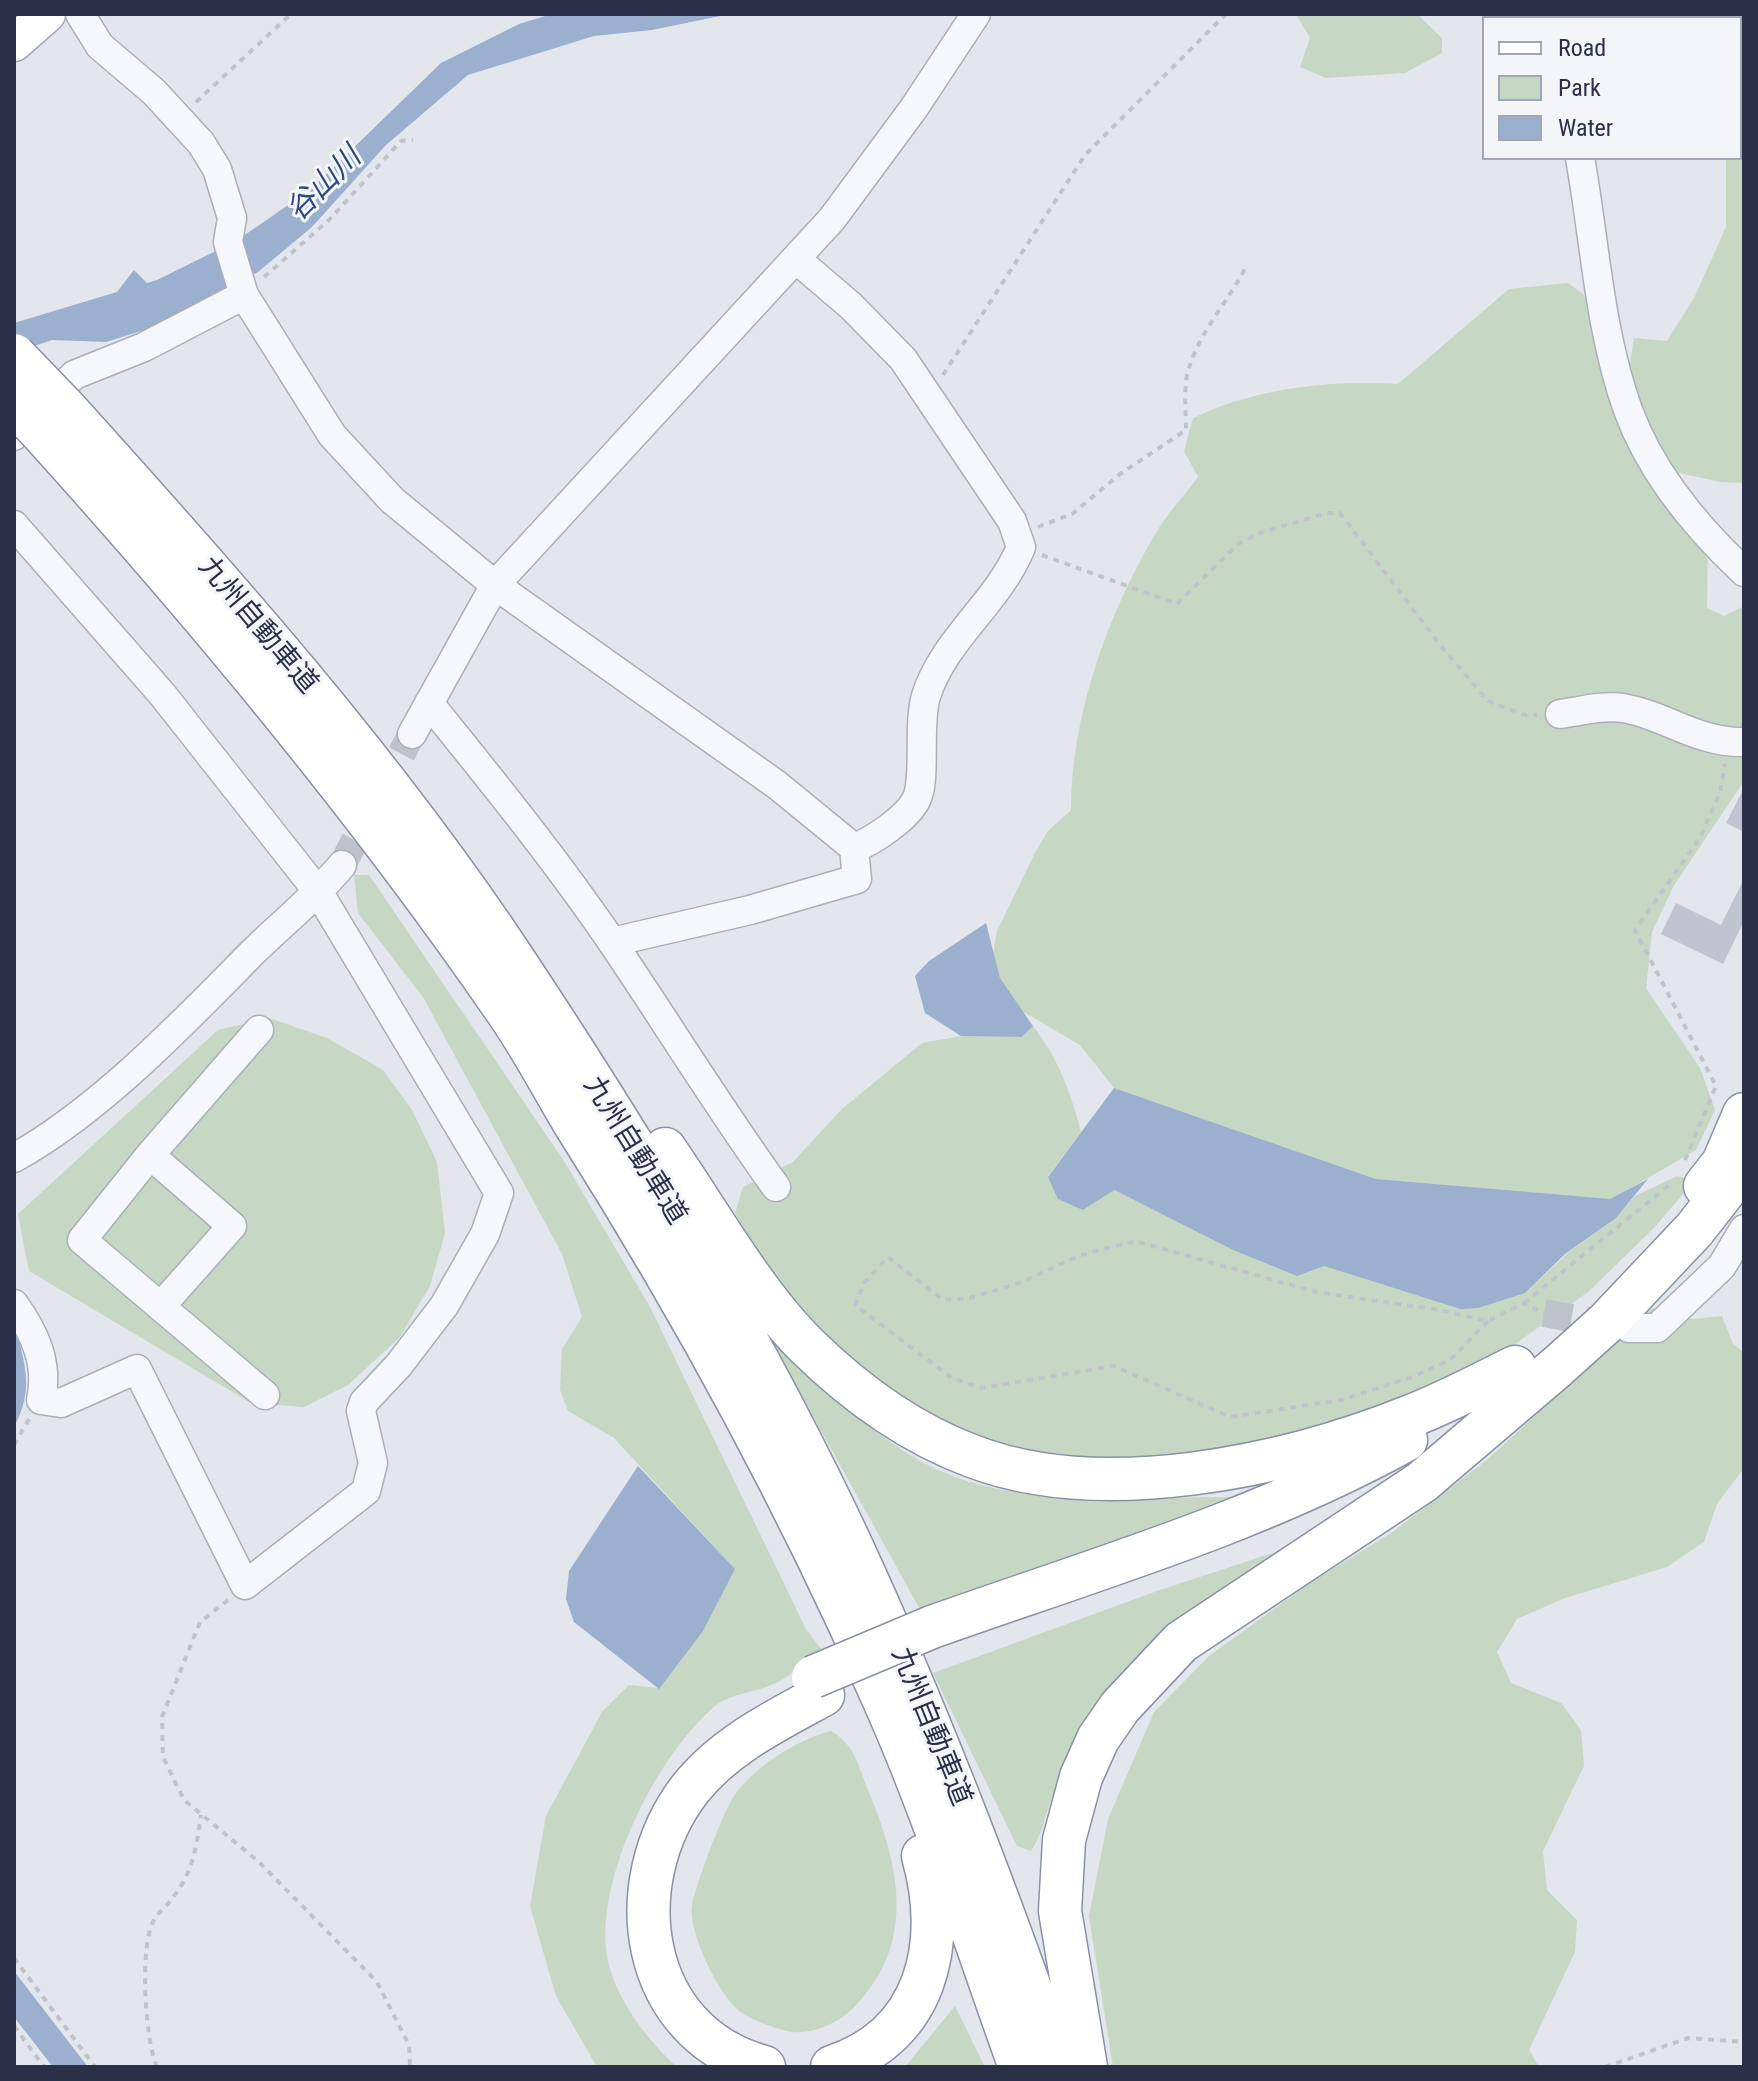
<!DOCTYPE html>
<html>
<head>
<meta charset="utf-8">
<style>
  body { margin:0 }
  #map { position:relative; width:1758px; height:2081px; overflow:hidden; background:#e3e6ec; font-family:"Roboto Condensed",sans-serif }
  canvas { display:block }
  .frame { position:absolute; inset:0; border:16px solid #293047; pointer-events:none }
  .legend { position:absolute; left:1482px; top:16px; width:260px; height:144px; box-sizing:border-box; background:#f3f5f9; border:2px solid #a2a6b2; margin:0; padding:10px 14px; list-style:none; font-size:24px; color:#293047 }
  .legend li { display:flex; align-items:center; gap:16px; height:40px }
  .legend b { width:40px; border:2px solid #a2a6b2 }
</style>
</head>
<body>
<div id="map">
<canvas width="1758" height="2081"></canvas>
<div class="frame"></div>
<ul class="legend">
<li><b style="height:10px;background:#fff"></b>Road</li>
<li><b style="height:22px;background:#c6d7c3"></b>Park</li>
<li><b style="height:22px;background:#9bafcf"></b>Water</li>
</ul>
</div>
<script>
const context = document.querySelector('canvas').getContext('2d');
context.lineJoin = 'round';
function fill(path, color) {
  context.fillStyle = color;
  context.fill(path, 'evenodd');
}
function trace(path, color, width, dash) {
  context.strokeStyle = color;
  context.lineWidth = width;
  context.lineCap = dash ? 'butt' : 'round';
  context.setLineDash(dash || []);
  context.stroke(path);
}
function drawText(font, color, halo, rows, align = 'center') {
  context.font = font + ' "Roboto Condensed","Noto Sans JP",sans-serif';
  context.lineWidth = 6;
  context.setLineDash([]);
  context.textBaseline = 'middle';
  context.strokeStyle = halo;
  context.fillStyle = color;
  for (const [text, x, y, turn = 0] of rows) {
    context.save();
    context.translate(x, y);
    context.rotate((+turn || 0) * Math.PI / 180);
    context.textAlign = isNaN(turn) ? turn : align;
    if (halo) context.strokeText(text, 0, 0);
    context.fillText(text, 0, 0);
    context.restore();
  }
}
fill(new Path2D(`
  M1296,14H1417L1442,38V53L1405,73L1326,78L1300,67L1310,38Z
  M1638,14H1744V483L1720,482L1666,470L1626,391L1634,338L1667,341L1695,296L1726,227V158H1740V18H1639Z
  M1568,283L1588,298L1635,455L1708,535L1707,608L1724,616L1744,606V781L1673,887L1652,932L1646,988L1700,1068L1715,1110L1696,1150L1610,1200L1376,1179L1114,1088L1080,1045L1022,1011L1000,978L992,958L997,931L1035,853L1047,832L1071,810C1071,717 1107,616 1154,536C1166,515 1184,496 1198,477L1184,451L1193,418C1257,388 1328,380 1398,384L1509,289Z
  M354,875H369L564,1161L650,1307L806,1629L822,1650C808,1660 793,1674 778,1682C759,1692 731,1693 715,1706C657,1756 599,1871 606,1949C610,1992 646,2039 677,2067H597L556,1996L530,1906L546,1816L602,1712L629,1685L659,1688L735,1569L614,1438L568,1411L560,1390L562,1349L582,1317L562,1254L423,997L358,913Z
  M269,1018L327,1038L383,1070L412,1110L437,1162L445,1233L430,1286L399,1338L348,1385L304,1407L251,1403L29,1271L18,1214L218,1030Z
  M1033,1026C1058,1058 1071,1093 1081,1132L1048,1176L1083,1210L1113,1190L1231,1249L1324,1266L1460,1309L1525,1293L1570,1251L1616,1218L1635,1196L1677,1176L1694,1181L1654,1228L1588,1292L1515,1344L1379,1409L1178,1461L1016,1454L944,1427L825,1344L769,1273L735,1213L743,1187L793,1162L842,1109L922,1043L961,1036L1022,1037Z
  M1652,1308L1693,1319L1722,1316L1733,1344L1744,1352V1468L1717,1504L1704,1542L1667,1567L1565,1598L1517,1619L1497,1652L1511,1683L1561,1703L1581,1730L1584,1766L1543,1851L1547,1890L1577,1920L1575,1952L1529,2050L1539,2067H1113L1089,1916L1108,1819L1154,1712L1209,1656L1310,1583L1391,1533L1487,1460Z
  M768,1335C819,1382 871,1437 934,1468C1021,1510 1141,1497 1235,1497L921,1611Z
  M1300,1544C1219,1591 1128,1641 1085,1728C1074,1750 1063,1772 1053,1795C1045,1814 1043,1833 1031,1851L1017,1846L933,1673L1157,1591Z
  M831,1731C855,1745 858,1765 868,1790C899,1864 917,1940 857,2004C843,2020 817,2034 793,2032C781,2031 752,2020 742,2013C720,1998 688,1933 692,1906C695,1886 724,1809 736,1793C758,1765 796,1740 831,1731Z
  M955,2006L985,2067H905Z`), '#c6d7c3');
fill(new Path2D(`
  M552,14H730L652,30L594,36L468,75L386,145L312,227L258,272L179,319L106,342L52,340L14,353V323L117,292L134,270L147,283L157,280L236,241L310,190L441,63L519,24Z
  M986,923L1000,978L1033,1026L1022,1037L961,1036L925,1013L915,976L929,961Z
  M1114,1088L1376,1179L1610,1199L1648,1179L1616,1218L1565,1254L1525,1293L1478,1308L1460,1309L1324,1266L1297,1276L1231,1249L1114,1190L1083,1210L1058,1199L1048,1177Z
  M14,1316L26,1339L20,1344C28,1377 30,1397 14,1427Z
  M638,1466L735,1569L703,1631L659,1689L574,1622L566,1599L569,1571Z
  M14,1971L88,2067H53L14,2017Z`), '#9bafcf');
fill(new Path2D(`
  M1744,788V832L1726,823Z
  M1744,879V921L1723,964L1661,934L1676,903L1721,925Z`), '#c0c4d0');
trace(new Path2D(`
  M342,865L412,734
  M1544,1313L1616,1326`), '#bec2cb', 28, [28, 14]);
const minor = new Path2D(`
  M80,14L100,46L154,92L201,143L217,169L232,218L228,242L244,295L332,435L392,500L495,585L777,785L854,848L857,879L750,910L612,942
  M1555,14L1556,18
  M1580,158C1595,241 1599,330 1628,410C1651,473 1695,526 1744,572
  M796,259L851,306L903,359L1012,521L1021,547C999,602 944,639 926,696C917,725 927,780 916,800C907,818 873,841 854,848
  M14,436L74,375L144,347L244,295
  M14,525L162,694L319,893L499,1193L485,1234L444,1306L398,1366L364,1402L361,1411L373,1463L366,1491L245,1585L137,1369L61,1403L41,1400C49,1364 35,1333 14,1304
  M429,703C492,781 557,861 614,945C668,1025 719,1108 776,1187
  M1560,714C1581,711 1603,705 1623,708C1665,715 1697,743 1744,742
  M412,734L495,585L832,219L914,108L976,14
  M259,1030L150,1155L82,1240L265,1395
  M150,1155L232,1226L161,1306
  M14,1158C99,1111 182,1024 250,955C281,924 314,899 342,865
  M1629,1328H1657L1722,1266L1744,1229`);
const major = new Path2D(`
  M14,43L47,14`);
const highway = new Path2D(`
  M66,409C225,585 385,765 516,963C640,1150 758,1345 853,1549C931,1718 997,1891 1058,2067
  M40,431C207,616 365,806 506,1010C532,1047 553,1088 576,1126C692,1309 795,1498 882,1696C936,1816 975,1943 1020,2067
  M665,1149C708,1211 754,1294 807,1346C855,1393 910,1433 972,1456C1102,1506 1286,1466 1411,1416C1447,1402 1481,1384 1515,1367
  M1705,1186L1723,1163L1744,1114
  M932,1627C1092,1570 1258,1522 1406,1440
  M764,2067C638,2033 618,1883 690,1789C724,1746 775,1721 823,1695
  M832,2067C927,2036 948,1944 923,1856
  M1086,2067L1060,1911L1064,1840L1081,1777L1098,1739L1120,1707L1181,1642L1422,1482L1557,1367L1607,1322L1694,1230L1744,1166`);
trace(minor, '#abafba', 31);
trace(major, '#a1a8b9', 39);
trace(highway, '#8991a5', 45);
trace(new Path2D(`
  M196,102L291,14
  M264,277L329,220L401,141L413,140
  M943,375L1085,155L1226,14
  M1038,527L1072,514L1120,474L1186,430C1186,411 1183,386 1189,368C1200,331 1230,299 1247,265
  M1042,555L1177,604L1238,544L1259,533L1327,513H1340L1444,650L1488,701L1525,715H1537
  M1685,1160L1716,1086L1635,930L1700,838L1720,793L1725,764
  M1524,1303L1673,1182
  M1488,1321L1450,1360L1415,1376L1342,1400L1230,1417L1114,1366L981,1388L952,1378L855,1305L864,1283L888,1257L943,1300L970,1298L1022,1282L1078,1256L1135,1241L1316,1292L1439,1310L1488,1321L1524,1303L1544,1313
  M14,1445L29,1419
  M228,1600L200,1622L162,1717L163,1757L184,1800L259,1862L377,1982L409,2045L410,2067
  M14,1958L95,2067
  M14,2026L44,2067
  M157,2067C145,2041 139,1945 154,1920C159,1911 168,1905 174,1896C193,1872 197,1844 201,1815
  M1605,2067L1688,2038L1744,2042`), '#c1c3cb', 4, [6, 6]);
trace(minor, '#f6f7fa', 28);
trace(major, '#fff', 36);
trace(highway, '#fff', 42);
const highwayBridge = new Path2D(`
  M14,355L66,409
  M14,404L40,431
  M813,1677L932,1627`);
trace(highwayBridge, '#8991a5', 45, []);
trace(highwayBridge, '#fff', 42);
drawText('28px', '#293047', '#f3f5f9', [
  ["九州自動車道",257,626,50],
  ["九州自動車道",634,1151,58],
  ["九州自動車道",930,1727,68]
]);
drawText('italic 30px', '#2e497f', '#f3f5f9', [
  ["谷山川",325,185,-45]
]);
</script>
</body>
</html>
